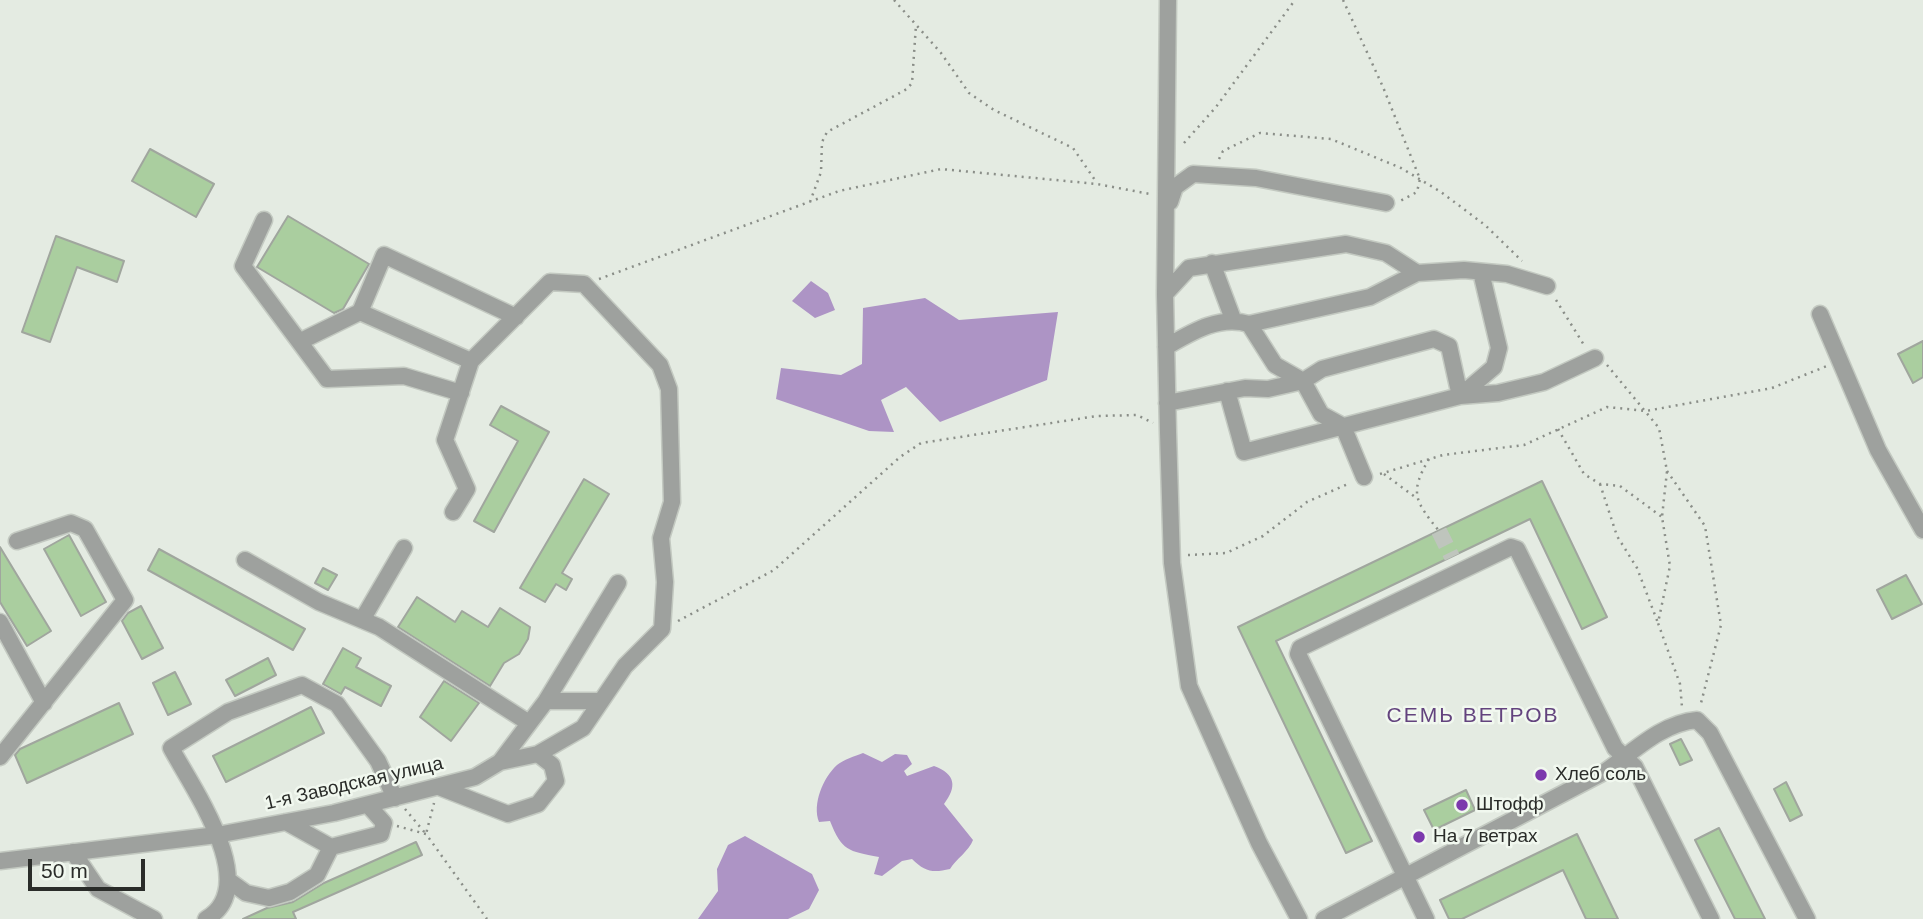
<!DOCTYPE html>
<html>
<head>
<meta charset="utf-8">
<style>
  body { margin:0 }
  #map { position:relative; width:1923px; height:919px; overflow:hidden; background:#e4ebe2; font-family:Arial,sans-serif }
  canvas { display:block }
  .scale { position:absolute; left:28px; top:859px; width:117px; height:32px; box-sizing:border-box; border:4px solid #2a2c29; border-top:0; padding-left:9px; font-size:21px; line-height:24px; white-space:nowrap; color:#2a2c29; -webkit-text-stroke:5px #f1f8ef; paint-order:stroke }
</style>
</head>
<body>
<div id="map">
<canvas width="1923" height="919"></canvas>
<div class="scale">50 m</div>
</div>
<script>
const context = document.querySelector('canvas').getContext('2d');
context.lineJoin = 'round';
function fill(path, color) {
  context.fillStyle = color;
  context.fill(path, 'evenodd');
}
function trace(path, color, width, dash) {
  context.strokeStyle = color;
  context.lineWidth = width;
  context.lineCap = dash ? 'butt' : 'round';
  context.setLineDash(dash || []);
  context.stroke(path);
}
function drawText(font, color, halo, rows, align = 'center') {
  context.font = font + ' Arial,sans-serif';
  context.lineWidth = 5;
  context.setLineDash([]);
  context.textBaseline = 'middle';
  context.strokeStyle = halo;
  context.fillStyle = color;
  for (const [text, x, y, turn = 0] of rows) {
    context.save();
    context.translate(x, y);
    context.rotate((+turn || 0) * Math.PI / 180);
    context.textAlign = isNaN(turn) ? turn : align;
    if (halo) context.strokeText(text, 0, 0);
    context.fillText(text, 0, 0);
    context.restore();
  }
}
fill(new Path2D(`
  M811,281L828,293L835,310L815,318L792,301Z
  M925,298L959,320L1058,312L1047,380L940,422L906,387L881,400L894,432L869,431L776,399L781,368L841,375L862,364L863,308Z
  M863,753L882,762L895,754L907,755L912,764L904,771L907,776L934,766C956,774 957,787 944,804L973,840C969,851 956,859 950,869C933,873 925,872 912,859L902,861L882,876L874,874L879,857C848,851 842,851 830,821L819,822C812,804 823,778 837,765C843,760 855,756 863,753Z
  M745,836L812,874L819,890L809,909L788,919H698L718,891L717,869L728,845Z`), '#ad94c5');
const building = new Path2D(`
  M150,149L214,184L196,217L132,181Z
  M288,216L369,264L343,309L334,313L257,267Z
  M56,236L124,261L117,282L77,267L50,342L22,332Z
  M1923,341V377L1913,383L1898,354Z
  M501,406L549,432L494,532L474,521L518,441L490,425Z
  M584,479L609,494L562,573L572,579L566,590L556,584L545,602L520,588Z
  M1542,481L1607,617L1582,629L1530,519L1276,641L1372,841L1346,853L1238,627Z
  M69,535L106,602L81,616L44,549Z
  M0,547L51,631L27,646L0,602Z
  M159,549L305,629L293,650L148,570Z
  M323,568L337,575L328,590L315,583Z
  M1906,575L1922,604L1892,619L1877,590Z
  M417,597L455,622L462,611L488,627L500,608L530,627L528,639L519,654L504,663L490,686L398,627Z
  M141,606L163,648L142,659L122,621L128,613Z
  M343,648L361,658L356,667L391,686L381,706L345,687L341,694L323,684Z
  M268,658L276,675L235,696L226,680Z
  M175,672L191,704L168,715L153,683Z
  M444,681L479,703L451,741L420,717Z
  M119,703L133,734L27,783L15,755L20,749Z
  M311,707L324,733L226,782L213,756Z
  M1681,739L1692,760L1680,765L1670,744Z
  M1786,782L1802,815L1790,821L1774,789Z
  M1466,790L1475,810L1434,830L1424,810Z
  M1719,828L1765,919H1735L1695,840Z
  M1577,834L1618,919H1586L1563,870L1462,919H1449L1440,900Z
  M416,842L422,855L293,912L296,919H243L267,908L293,902L324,883Z`);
fill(building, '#aace9f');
trace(building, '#a0a69e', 2);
trace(new Path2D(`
  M1439,531L1452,557`), '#bfc5bd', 16, [16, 8]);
const minor = new Path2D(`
  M1168,0L1165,294L1168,432L1172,563L1189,686L1259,843L1299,919
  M1170,202L1175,187L1193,174L1256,178L1386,203
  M264,220L243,266L327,379L404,376L461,393
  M1212,263L1233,319
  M1165,294L1189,268L1346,244L1386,253L1417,273
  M360,312L384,255L516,317
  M1820,314L1878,450L1923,530
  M1249,324L1275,365L1303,381L1321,414L1343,426L1364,477
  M301,341L360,312L471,361L550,282L584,284L660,365L669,389L672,502L661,538L665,582L662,629L625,666L583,728L538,754L500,762
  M1166,347C1192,332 1219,315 1249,324L1370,297L1417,273L1464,270L1507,274L1547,286
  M1227,391L1244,452L1460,396L1498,393L1544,382L1595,358
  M1167,403L1245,388L1268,389L1303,381L1322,369L1434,339L1449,346L1460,396L1494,367L1499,348L1481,272
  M453,512L467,489L445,440L471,361
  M245,560L319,602L379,627L529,723
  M362,620L404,548
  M0,622L44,703
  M546,701H601
  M0,757L125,600L85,529L71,523L17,541
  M439,787L508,814L538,804L556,781L552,765L538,754
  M286,822L331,847
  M73,852L98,889L154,919
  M0,861L217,835L334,813L475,777L500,762L546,701L618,583
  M228,880L246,893L269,898L290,892L317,875L331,847L381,834L384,823L368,805
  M206,919C263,887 192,787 171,748L228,712L302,685L337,704L378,761L395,798
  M1324,919L1606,771C1634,751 1662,723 1697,720L1710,733L1807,919
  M1426,919L1298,654L1300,648L1511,547L1517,549L1615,748L1635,767L1711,919`);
trace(minor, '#c3c9c1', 19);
trace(new Path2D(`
  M894,0L941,53L969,93L994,110L1073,148L1097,183
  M1343,0L1383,87L1420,179L1417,192L1400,201
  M1184,143L1216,107L1295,0
  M1219,159L1223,151L1260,133L1331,139L1401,168L1441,192L1485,225L1522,261
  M810,202L821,172L822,142L827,132L907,89L912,83L916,25
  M599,279L839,191L941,169L1097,184L1150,194
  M1556,300L1584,345
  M1607,365L1659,428L1667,471L1662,517L1670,566L1658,623L1680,684L1682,707
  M1558,429L1584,474L1600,484L1620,486L1662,517
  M1429,459C1409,493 1415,501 1439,531
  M1667,471L1705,526L1721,625L1700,707
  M1380,474L1443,455L1524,445L1607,407L1646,411L1772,388L1827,366
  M1384,474L1415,497
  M1600,484L1617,536L1637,568L1658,623
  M1188,555L1226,553L1263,536L1307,502L1350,483
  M678,621L774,570L900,457L921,443L1097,416L1137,415L1153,423
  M405,809L426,834L434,803
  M397,826L426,834L487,919`), '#8a8e88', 2.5, [2, 5]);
trace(minor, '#9ea19e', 16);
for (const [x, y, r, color] of [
  [1541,775,7,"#7c39ad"],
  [1462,805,7,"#7c39ad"],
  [1419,837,7,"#7c39ad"]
]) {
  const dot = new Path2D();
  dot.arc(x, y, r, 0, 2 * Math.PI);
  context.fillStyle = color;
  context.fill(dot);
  trace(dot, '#f1f8ef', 2.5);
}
drawText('19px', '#2a2c29', '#f1f8ef', [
  ["Хлеб соль",1555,775],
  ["Штофф",1476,805],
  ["На 7 ветрах",1433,837]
], 'left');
drawText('19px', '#2a2c29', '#f1f8ef', [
  ["1-я Заводская улица",354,784,-13]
]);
context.letterSpacing = '2px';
drawText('21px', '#63437e', '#f1f8ef', [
  ["СЕМЬ ВЕТРОВ",1473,716]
]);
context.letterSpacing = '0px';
</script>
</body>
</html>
